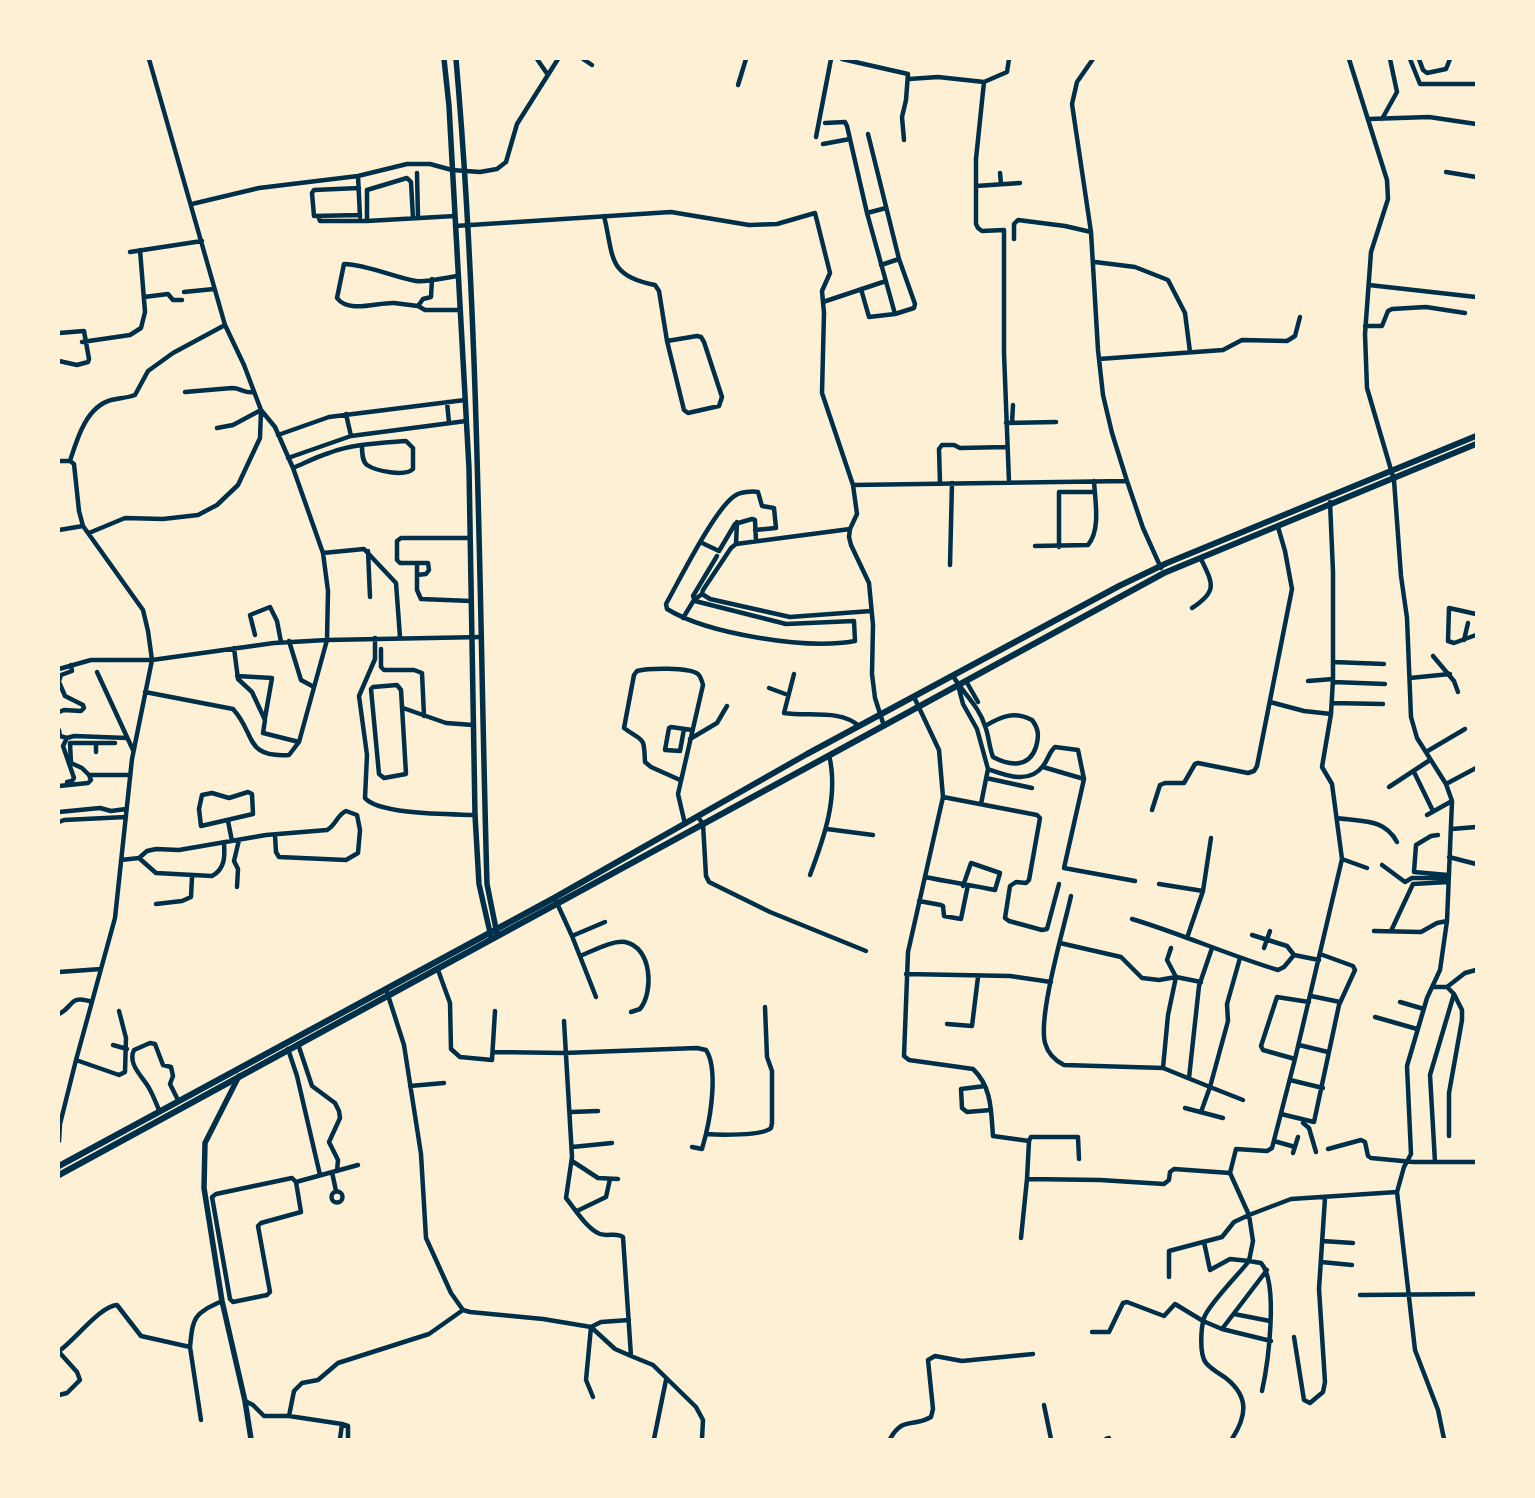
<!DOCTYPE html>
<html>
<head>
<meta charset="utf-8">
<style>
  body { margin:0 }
  #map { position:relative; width:1535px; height:1498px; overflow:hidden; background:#fdf0d5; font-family:"Sofia Sans Condensed",sans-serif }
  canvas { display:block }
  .frame { position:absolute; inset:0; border:60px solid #fdf0d5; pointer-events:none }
</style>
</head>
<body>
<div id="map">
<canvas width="1535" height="1498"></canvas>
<div class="frame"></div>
</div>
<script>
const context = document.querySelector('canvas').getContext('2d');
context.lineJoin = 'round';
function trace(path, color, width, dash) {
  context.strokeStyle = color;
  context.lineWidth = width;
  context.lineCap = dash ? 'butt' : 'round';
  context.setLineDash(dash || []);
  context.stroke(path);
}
trace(new Path2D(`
  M537,59L548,75
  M583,59L592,65
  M842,59L908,74L906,100L902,117L904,140
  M1093,59L1077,82L1072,104L1091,232L1098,350L1103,395L1112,433L1127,481L1143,528L1161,568
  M1349,59L1387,180L1388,199L1371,252L1365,334L1367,388L1394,480L1401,576L1407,618L1411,717L1417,738L1446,784L1452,801L1447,921L1440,970L1427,998L1407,1066L1411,1154L1404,1167L1397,1192L1415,1350L1438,1410L1444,1439
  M1410,59L1420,84H1476
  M1419,59L1423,70L1427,73L1446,69L1450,59
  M909,79L938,77L984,82
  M738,85L746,59
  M1369,119L1429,117L1476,124
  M1382,119L1397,92L1390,59
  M825,123L845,122L847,126L867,213L895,314L914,308L915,304L899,259L868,134
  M816,137L831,59
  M823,144L850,139
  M1446,172L1476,177
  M417,173L418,218
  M1000,173L1001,184
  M358,176L360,217
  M976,186L1020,183
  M359,188L314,190L312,193L314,216L360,215
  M192,204L259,188L358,176L407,164H430L452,170L480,172L497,169L506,162L517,124L558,59
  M867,213L886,208
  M318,216L320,221H367L455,216
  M604,216C614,257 607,276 655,285L659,291L667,341
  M367,221V190L407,178L411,182L413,218
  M455,226L671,212L749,225L777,224L815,213L830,273L822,291L824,313L822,393L853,485L857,514L850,529L849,537L851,545L869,583L873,625L872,674L875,698L884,726
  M1014,239V224L1018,220L1065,226L1091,232
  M130,252L202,241
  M1095,262L1135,267L1168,280L1185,313L1190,352
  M881,265L899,259
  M432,279L431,297L423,299L418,306C410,305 402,304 394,303C378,302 349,314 337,298L344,264C369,265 392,277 416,281C426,283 447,277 458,276
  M1369,285L1476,297
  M861,289L869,317L895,314
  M184,292L214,289
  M144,297L168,294L173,300H182
  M823,302L886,281
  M418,306L425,310H460
  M1365,326H1382L1388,311L1392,309L1426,307L1465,313
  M59,333L84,331L89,359L88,362L77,365L59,361
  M697,336L701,337L704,342L722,397L719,406L688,413L684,410L667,341Z
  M82,342L130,335L141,328L145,312L140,250
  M1099,359L1223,350L1242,340L1287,341L1295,336L1300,317
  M185,392L232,388C241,388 245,394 254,392
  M447,402L449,423
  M346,414L351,436
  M1006,423L1056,422
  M1012,423L1013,405
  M217,428L233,425L261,410
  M278,435L329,417L465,400
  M288,458L351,436L466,421
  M59,461H70L74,464L79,511L83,526L143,610L148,631L152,660L274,643L327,640L328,591L323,553L293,468L275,427L261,410
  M70,461C77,439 86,407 111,400C119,398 127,398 135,395L148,371L173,353L225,325
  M293,468C305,463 316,457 329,453C352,444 381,443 406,441L413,448V469C405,477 376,471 367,465C362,461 362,452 362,446
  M1009,482L1004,353V230L982,231L978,228L976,224V159L984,82L1007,72L1009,59
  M940,483L939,449L942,445H954L960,448L1007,447
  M853,485L1127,481
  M850,529L736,544L731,548L703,590L702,594L710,599L790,617L871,611
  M59,530L83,526
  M89,533L125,518L163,519L198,515L217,505L238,485L260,438L261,410L244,365L225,325L149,59
  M470,538H401L397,541V560L400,563H417V590L421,599L471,601
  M700,542L719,551L735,524L752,519L755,520L756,541
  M736,544L737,522
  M1035,546L1088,545C1101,530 1095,500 1094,481
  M1059,547V492H1094
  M368,551L370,597
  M323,553L364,549L396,583L400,637
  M717,556L693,596L695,601L786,624L854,621L855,641C807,650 708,634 667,609L666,604C679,581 716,506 736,495C741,492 752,491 758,492L762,506L774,508L776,528L755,530
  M417,563H428L429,570L426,574L417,575
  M950,565L952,483
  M1192,608C1218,591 1213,584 1201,559
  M1476,614L1449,608L1448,641L1454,643L1476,635
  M683,618L694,600L702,594
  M255,635L250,615L270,607L277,621L281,642
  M375,638V659L359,696L367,755L365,798C379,815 453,814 475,815
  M1464,640L1468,623
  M289,641L301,680L314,687
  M234,648L238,679L252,692L265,720L263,733L299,742
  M381,649V667L384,670H414L422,673L424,716
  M1433,656L1454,681L1458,692
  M1333,662L1384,664
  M59,669L91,660H152L132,759L115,918L76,1060L60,1124L59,1141
  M97,672L133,750
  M794,674L784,713C808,717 840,709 859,726
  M237,676L272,678L265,718
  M953,676C963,693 979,706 985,726C989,736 989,747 993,757C1010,766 1029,768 1036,747C1039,736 1039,729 1032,720C1014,711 1002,716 985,726
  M1410,678L1450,674
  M59,681L61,675L72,671L71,665
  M966,681L978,702
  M1308,681L1333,679
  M59,682L65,696L83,705L84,708L81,711L64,710L59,712
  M1333,682L1385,684
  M397,685L401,690L406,774L384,778L379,774L371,689L373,687Z
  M958,685L963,704L977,729L988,769C1005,775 1029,785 1043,766C1048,760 1049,752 1055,747L1078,750L1084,779L1064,868L1135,881
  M769,688L788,695
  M145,692L233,709C256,734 244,758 289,755L299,742L327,640L482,637
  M914,697L939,750L943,797L908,952L904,1056L909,1060L973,1069C992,1087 991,1111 993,1136L1029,1141
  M1270,702L1304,711L1331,714
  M1332,703L1383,704
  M403,708L446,723L473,725
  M684,729L680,751L665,750L669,728L671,727L692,730
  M59,730L60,736L67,738L74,736L127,738
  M67,738L63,746L74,778L72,781L67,782
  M690,739L717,723L727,706
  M96,752V743
  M1426,752L1465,729
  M1043,767L1084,779
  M1414,772L1433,811
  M89,775L82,768L71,763L70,743H115
  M986,778L1032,788
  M680,780L651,767L645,762C644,735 644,743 624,728L634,675L637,671C648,668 689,667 698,674C701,677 702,681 703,685L678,794L685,824
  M1446,784L1476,768
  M59,786L88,783L91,780L89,775H130
  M1389,787L1430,760
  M248,792L252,794L253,814L201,826L199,809L202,795L212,793L229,798Z
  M943,797L1037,815L1040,818L1029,880L1026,883L1016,882L1010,886L1005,918L1009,921L1042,930L1047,929L1059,884
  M981,804L988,769
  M1152,810L1160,785L1165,783H1184L1195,764L1198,763L1248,773L1254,771L1257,766L1292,589L1285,551L1278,527
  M59,812L100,808L111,811L126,809
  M1427,815L1452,801
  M698,817L703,824L706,876L709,882L770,912L866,951
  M1337,818C1362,822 1384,818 1397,842
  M228,821L232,841
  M59,822L64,820L126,817
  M827,829L873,835
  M1452,829L1476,827
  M1438,835L1431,836L1416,845L1414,872L1448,875
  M1449,857L1476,864
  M139,858L156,873L212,876C225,869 225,857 224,843
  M1342,859L1367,868
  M121,860L139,858L147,851L156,849L179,850L266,835L327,830C336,825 337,815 346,811L357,815L360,830L358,853L346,860L279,857L276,852L275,835
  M1382,865L1405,882L1412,878H1448
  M810,875C824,838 839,796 829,755
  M925,877C949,882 971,885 995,890L1000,873L971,863L963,886
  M1159,884L1203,891
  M237,887L238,869L234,861L239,840
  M1071,896C1064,928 1038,1015 1045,1043C1048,1054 1054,1060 1064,1065L1163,1068L1168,1015L1176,977L1167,960L1171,948
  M556,901L572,936L596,997
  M919,901L941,905L943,906L944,916L961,919L968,885
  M156,904L182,901L191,897L192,877
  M1132,919C1182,934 1228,955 1278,970L1284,967L1294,955L1319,960
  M1374,931L1421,932L1437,923L1447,921
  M1391,931L1413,884L1448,882
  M1252,935L1287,946L1294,955
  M572,936L605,922
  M1187,938L1203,891L1211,838
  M1060,943L1121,957L1142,978L1159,980L1176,977L1201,982
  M1264,948L1270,931
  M580,956C593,951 612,940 625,942C652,947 654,992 640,1009L631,1012
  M438,970L450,1003L451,1049L460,1057L492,1060L495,1011
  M59,972L101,969
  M906,974L1010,976L1051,982
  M1434,987H1447L1465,973L1476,970
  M386,989L404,1045L421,1154L426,1238L451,1293L463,1310L470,1312L543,1319L591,1327L615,1349L631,1356
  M1311,996L1340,1002
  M1400,1002L1424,1009
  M59,1014C74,1007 69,994 92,1002
  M1375,1017L1417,1029
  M564,1021L572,1157L566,1198C574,1208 587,1229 600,1234C608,1237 616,1232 623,1237L631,1356L653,1365L696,1407L703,1420L702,1439
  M947,1024L972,1026L978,977
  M298,1044L312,1086L335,1103L339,1111L340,1118L329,1142L338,1160L337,1171
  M113,1045L127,1049
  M1299,1045L1328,1052
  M288,1049L297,1076L320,1175
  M494,1052L564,1053L697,1048L706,1050C718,1068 711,1113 706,1134C718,1135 763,1136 771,1128L772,1123V1071L767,1057L765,1007
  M1295,1059L1263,1050L1261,1046L1277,997L1309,1002
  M76,1060L119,1075L125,1072L126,1038L119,1011
  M1163,1068L1210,1087L1228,1021L1227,1004L1240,958
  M1189,1078L1199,986L1212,948
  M1290,1080L1323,1088
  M410,1086L444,1083
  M985,1086L961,1089L962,1108L967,1112L991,1110
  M1185,1108L1223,1118
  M159,1110C156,1103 153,1095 149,1088C143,1077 127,1064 134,1050L150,1043L155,1044L163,1065L171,1067L173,1076L170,1084L178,1100
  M571,1112L598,1111
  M1201,1112L1210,1087L1243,1100
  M1281,1114L1314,1122L1339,1005L1355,970L1353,966L1320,954
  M1303,1123L1309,1128L1316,1152
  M1449,1136V1093L1462,1020V1010L1454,994
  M1274,1141L1295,1147
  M572,1147L612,1143
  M692,1147L702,1149L706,1134
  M1328,1149L1361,1140L1365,1142L1368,1156L1371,1158L1413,1162H1476
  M1293,1153L1298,1137
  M572,1161L598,1178L618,1179
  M1435,1162L1430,1075L1454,994L1447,987
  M332,1172L336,1191
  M292,1178L296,1182L301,1212L261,1223L258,1226L270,1292L267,1295L233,1302L230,1299L212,1197L216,1194Z
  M1027,1179L1029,1141L1031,1137H1078L1079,1159
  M296,1182L358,1165
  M331.5 1197a5.5 5.5 0 1 1 11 0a5.5 5.5 0 1 1-11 0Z
  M577,1211L606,1197L610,1179
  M1021,1238L1027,1179L1100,1180L1164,1184L1169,1180L1170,1172L1174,1169L1230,1173
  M1322,1241L1353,1243
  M1204,1242L1210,1270L1230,1259L1249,1261C1240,1273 1208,1305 1204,1318C1201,1328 1199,1354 1206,1363C1211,1369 1220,1374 1227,1379C1250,1398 1246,1417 1232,1439
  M1321,1262L1352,1265
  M1169,1277V1251L1222,1237L1234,1222L1249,1215L1230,1173L1236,1149L1267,1151L1272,1148L1295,1059L1342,859L1332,784L1322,767L1331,714L1333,679V572L1330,502
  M1360,1295L1476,1294
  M1234,1314L1270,1321
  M1222,1329L1267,1270
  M1092,1332H1109L1123,1303L1127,1302L1164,1316L1175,1304L1203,1321L1222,1329L1271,1341
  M1294,1337L1304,1400L1310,1403L1323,1392L1325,1382L1319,1289L1325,1198
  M190,1347L201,1420
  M59,1351C74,1341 100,1306 117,1305L141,1336L190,1347C193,1316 194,1314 222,1301
  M1262,1391C1268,1364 1279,1283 1261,1263L1249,1261L1253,1241L1249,1215L1291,1199L1397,1192
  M59,1395L67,1393L80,1380L77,1372L59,1352
  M593,1397L586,1380L591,1327L601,1322L629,1320
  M245,1401L253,1405L264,1416H289L342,1424L340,1439
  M1044,1405L1051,1439
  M289,1416L294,1391L302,1383L318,1380L338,1363L429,1334L463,1310
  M342,1424L348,1426V1439
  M654,1439L666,1380
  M890,1439C903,1416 912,1428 931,1417L933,1409L928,1360L935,1356L962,1361L1033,1354
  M1106,1439L1109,1438`), '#003049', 4.5);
trace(new Path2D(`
  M444,59L449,106L469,468L475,815L479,884L491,937
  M456,59C480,333 479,609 487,884L497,934
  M239,1076L205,1143L204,1188L222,1301L245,1401L251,1439`), '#003049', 5.5);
trace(new Path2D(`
  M59,1166L554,898L807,754L1119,586L1167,563L1476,436
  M59,1175L1164,573L1476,444`), '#003049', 6);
</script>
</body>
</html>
